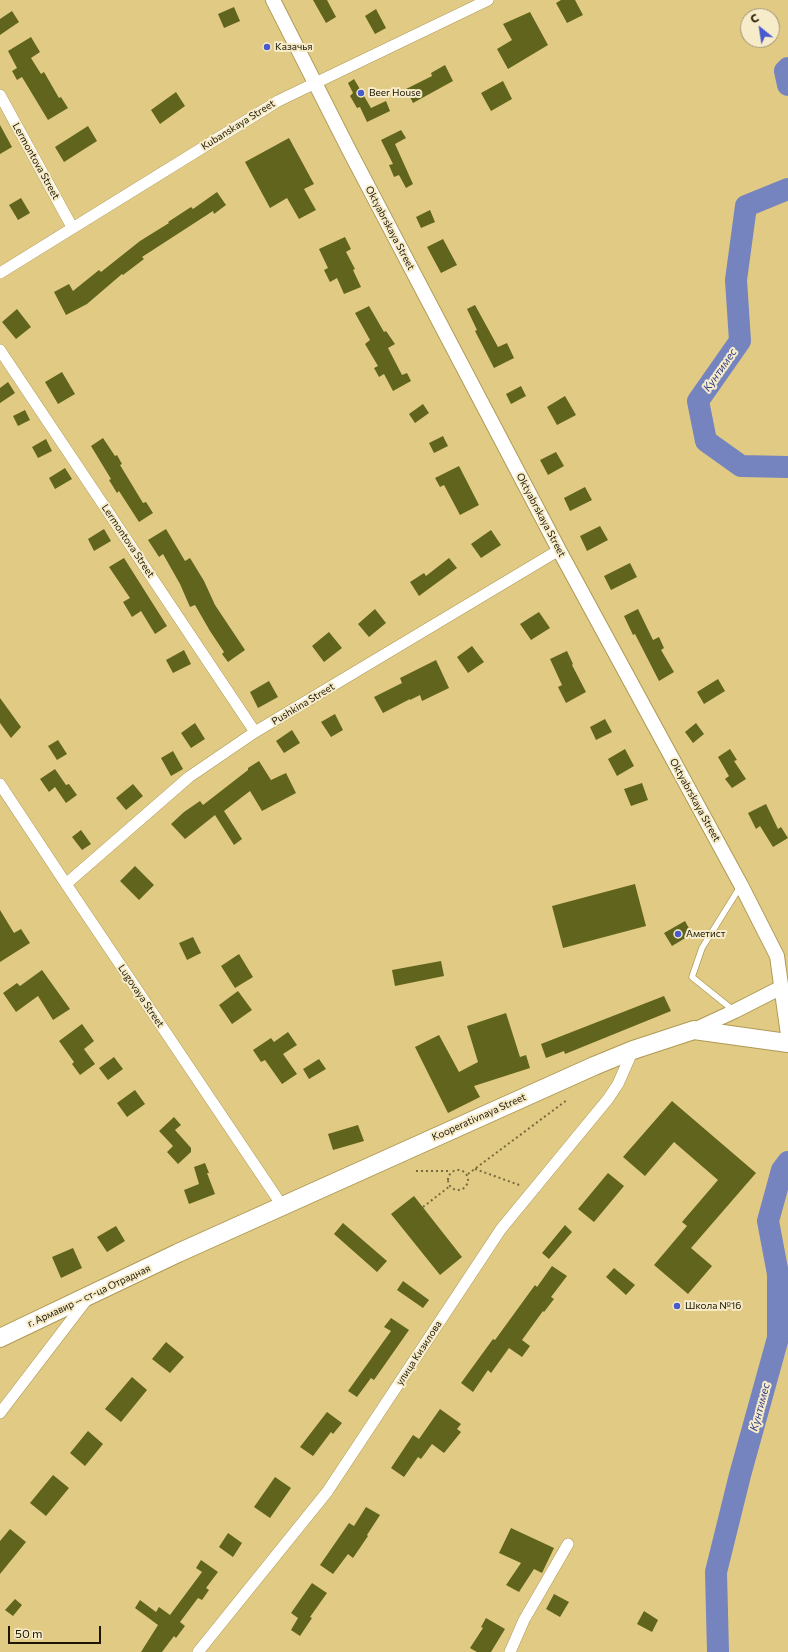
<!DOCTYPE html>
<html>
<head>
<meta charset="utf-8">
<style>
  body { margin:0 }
  #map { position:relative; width:788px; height:1652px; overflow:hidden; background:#e1cb84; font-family:Commissioner,sans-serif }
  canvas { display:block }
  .north { position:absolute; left:740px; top:8px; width:40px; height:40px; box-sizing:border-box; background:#f7ecca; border:1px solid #a09679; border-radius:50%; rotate:330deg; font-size:11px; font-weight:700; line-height:16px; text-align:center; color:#1e1600 }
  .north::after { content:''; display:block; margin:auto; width:14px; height:18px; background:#4959ce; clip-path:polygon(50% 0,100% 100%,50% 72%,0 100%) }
  .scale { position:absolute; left:8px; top:1626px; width:93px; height:18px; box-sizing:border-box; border:2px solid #1e1600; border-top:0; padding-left:5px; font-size:12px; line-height:14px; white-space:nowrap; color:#1e1600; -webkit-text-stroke:3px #f7ecca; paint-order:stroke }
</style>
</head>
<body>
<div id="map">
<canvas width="788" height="1652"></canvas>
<div class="north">С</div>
<div class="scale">50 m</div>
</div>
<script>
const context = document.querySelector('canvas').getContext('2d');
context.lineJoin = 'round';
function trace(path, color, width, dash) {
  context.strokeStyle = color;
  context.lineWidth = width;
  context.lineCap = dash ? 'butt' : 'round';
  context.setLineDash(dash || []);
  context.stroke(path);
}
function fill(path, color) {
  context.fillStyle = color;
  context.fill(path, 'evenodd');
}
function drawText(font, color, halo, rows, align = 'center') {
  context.font = font + ' Commissioner,sans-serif';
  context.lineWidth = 4;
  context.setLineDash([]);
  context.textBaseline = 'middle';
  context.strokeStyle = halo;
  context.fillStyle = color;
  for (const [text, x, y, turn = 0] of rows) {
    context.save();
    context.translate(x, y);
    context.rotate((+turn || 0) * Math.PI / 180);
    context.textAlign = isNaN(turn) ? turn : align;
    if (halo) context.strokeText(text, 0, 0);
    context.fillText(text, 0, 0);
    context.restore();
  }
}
trace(new Path2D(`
  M788,68L785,71L788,85
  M788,189L746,206L736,280L740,341L698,401L706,441L741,466L788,467
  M718,1652L716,1572L740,1475L778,1338V1274L768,1221L782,1170L788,1162`), '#7584be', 22);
fill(new Path2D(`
  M313,0H327L336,17L326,23Z
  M561,0H575L583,15L567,23L556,3Z
  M234,7L240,21L224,28L218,14Z
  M376,9L386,28L375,34L365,16Z
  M12,11L19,22L0,35V19Z
  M530,12L548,45L508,69L497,49L512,40L503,24Z
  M31,37L40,52L31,58L41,74L44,72L59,98L61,97L68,108L48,120L22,77L17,80L12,71L17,68L8,51Z
  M445,65L453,81L413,103L406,89L432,76L431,73Z
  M354,79L371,108L386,101L390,111L367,122L360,107L357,108L350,96L353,93L348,83Z
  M503,81L512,99L491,111L481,93Z
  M176,92L185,106L160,124L151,110Z
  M0,125L12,147L0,154Z
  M88,126L97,141L64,162L55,147Z
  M401,130L406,138L395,144L413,184L406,188L399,175L394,177L389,165L393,164L381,140Z
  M289,138L314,184L304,189L316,210L299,219L287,198L270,208L245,162Z
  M217,192L226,205L214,214L213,211L142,257L144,259L123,275L122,274L87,304L66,315L54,292L69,284L73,291L99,270L101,272L140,241L169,223L168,222L191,207L193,209Z
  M21,198L30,213L18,220L9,205Z
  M430,210L435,222L421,228L416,217Z
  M345,237L351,249L346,252L355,269L353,270L361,287L344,294L337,278L330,282L324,270L328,268L319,249Z
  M443,239L457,265L441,273L427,247Z
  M475,305L498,347L507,343L514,358L494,368L475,331L477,330L467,309Z
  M369,306L384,332L386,331L395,344L388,348L402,375L407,373L411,381L393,391L384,374L379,377L374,368L378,366L365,344L370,340L355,313Z
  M17,309L31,327L16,339L2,322Z
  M62,372L75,394L58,404L45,382Z
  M8,382L15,393L0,403V388Z
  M521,386L526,396L511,404L506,394Z
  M565,396L576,415L557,425L547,407Z
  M423,404L429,413L415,423L409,414Z
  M25,410L30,420L18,426L13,416Z
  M443,436L448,446L434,453L429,443Z
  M103,438L115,456L117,455L122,464L120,465L143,503L146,502L153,513L139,522L119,491L117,493L109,480L111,479L91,446Z
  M46,439L52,451L38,458L32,447Z
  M556,452L564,466L548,475L540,460Z
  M459,466L479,505L460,515L444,485L440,487L435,478Z
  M65,468L72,479L55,489L49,478Z
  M585,487L592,500L570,511L564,498Z
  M600,526L608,540L587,551L580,536Z
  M104,529L111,541L94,551L88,539Z
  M166,529L185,561L190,558L204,581L215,605L245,650L228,662L222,654L224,652L210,631L195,605L190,607L180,584L163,554L159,557L148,540Z
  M491,530L501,545L481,558L471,544Z
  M124,558L167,626L155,634L141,611L132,617L123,602L130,598L109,567Z
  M449,558L457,568L419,596L410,582L424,573L426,576Z
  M630,563L637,577L611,590L604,576Z
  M375,609L386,623L369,637L358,624Z
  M638,609L653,640L659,637L664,648L661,650L674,672L659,681L635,634L633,635L624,616Z
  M539,612L550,628L531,640L520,624Z
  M329,632L342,648L324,662L312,646Z
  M472,646L484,662L468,673L457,657Z
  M184,650L191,664L173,673L166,660Z
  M567,651L573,664L572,665L586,692L566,703L558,687L562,685L550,659Z
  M436,660L449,688L422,701L420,695L410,700V699L383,713L374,697L402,683L400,678Z
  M718,679L725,691L704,704L697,692Z
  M269,681L278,697L258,708L250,692Z
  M0,698L21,727L11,738L0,723Z
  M335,714L343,730L331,737L321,722Z
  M605,719L612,732L596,740L590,727Z
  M195,723L205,739L191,748L181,733Z
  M696,723L704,734L693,743L685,732Z
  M292,730L300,743L284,753L276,741Z
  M58,740L67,754L57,760L48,746Z
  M625,749L634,766L617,776L608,759Z
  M730,749L737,760L734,761L746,779L732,788L725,779L729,776L718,757Z
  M173,751L183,769L171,776L161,758Z
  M259,761L271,780L286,773L296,793L262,811L250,791L224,811L242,839L234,845L215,815L185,839L171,824L184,812L200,801L203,805L248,770V768Z
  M55,769L66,785L69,784L77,795L66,803L55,787L49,792L40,779Z
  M642,783L648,800L631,806L624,789Z
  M133,784L143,796L126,810L116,798Z
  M766,804L778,829L781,827L788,838L773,847L760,826L756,829L748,813Z
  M81,830L91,844L82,850L72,837Z
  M135,866L154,885L139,900L120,881Z
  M635,884L646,926L563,948L552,906Z
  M0,910L14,933L21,929L30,943L0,962Z
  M685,921L692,934L672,946L664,933Z
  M193,937L201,953L187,960L179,943Z
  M239,954L253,977L235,988L221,966Z
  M441,961L444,976L395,986L392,970Z
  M42,970L70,1009L53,1020L38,996L16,1012L3,993L17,983L20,986Z
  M238,991L252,1010L232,1024L219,1005Z
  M664,996L671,1011L565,1054L564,1051L546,1058L541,1044Z
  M506,1013L520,1057L526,1055L530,1068L474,1086L480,1097L448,1113L415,1047L439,1035L459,1072L478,1062L467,1026Z
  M82,1024L94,1041L84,1049L95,1064L80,1075L72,1064L74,1062L59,1041Z
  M288,1032L297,1045L283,1054L297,1074L282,1084L265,1060L261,1062L253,1050L271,1038L274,1042Z
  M114,1057L123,1069L108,1080L99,1068Z
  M319,1059L326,1069L309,1079L303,1069Z
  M135,1090L145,1104L127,1117L117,1103Z
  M672,1101L756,1173L691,1248L712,1266L688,1294L654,1265L687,1226L682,1222L718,1180L674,1142L645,1176L623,1157Z
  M174,1117L181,1125L175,1130L191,1148V1152L178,1164L167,1152L173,1146L159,1131Z
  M358,1125L364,1141L333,1150L328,1134Z
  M205,1163L209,1173H207L215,1194L189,1204L184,1190L199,1184L194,1167Z
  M608,1173L624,1186L594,1222L578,1209Z
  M414,1196L462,1257L440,1275L391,1214Z
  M343,1223L387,1261L377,1272L334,1234Z
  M565,1225L572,1232L549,1259L542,1253Z
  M116,1226L125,1241L107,1252L97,1237Z
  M73,1248L82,1268L61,1278L52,1257Z
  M552,1266L567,1276L551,1297L554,1299L544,1312L543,1311L522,1340L530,1346L522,1357L509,1348L491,1373L488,1370L473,1392L461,1383L493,1339L495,1340L535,1285L537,1287Z
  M614,1268L635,1285L626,1295L606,1277Z
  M403,1281L429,1300L423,1308L397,1290Z
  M391,1318L409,1330L374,1380L371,1378L357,1397L348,1391L391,1331L384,1327Z
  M166,1342L184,1357L170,1373L152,1359Z
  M132,1377L147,1390L121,1422L105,1409Z
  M440,1409L461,1424L457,1429L461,1432L444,1453L432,1444L421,1459L418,1457L404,1477L391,1468L413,1435L419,1439Z
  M327,1412L342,1423L333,1434L331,1432L313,1456L300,1447Z
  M88,1431L103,1444L85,1466L70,1453Z
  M53,1475L69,1488L46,1516L30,1503Z
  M275,1477L291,1488L270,1518L254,1507Z
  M366,1507L380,1515L367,1535L368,1536L353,1558L348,1554L333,1574L320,1565L349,1523L354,1526Z
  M511,1528L554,1548L542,1573L534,1569L519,1592L506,1585L521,1563L499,1553Z
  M10,1529L26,1542L0,1574V1541Z
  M228,1533L242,1543L233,1557L219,1547Z
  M201,1560L218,1572L206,1588L209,1590L202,1600L198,1598L180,1622L185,1626L176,1638L174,1636L162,1652H141L158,1625L135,1608L140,1600L156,1612L159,1607L170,1615L202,1572L196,1568Z
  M312,1583L327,1593L310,1617L312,1618L300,1636L291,1630L298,1618L291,1613Z
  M554,1594L569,1602L560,1617L546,1609Z
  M15,1599L22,1605L13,1616L5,1610Z
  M644,1611L658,1620L652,1632L637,1624Z
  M486,1618L505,1629L491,1652H477L470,1648L483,1628L481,1627Z`), '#60641c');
const service = new Path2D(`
  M733,1010L692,977L702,948L740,887`);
const minor = new Path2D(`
  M0,95L72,227
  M0,273L278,101L488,0
  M0,350L255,732
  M0,784L66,884L283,1207
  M66,884L189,777L255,732L559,550
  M0,1413L88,1298
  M198,1652L327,1492L501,1229L608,1099L618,1084L633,1050
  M510,1652L524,1620L568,1544`);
const tertiary = new Path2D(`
  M273,0L349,150L559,550L741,885L777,956L788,1035
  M694,1030L735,1011L782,987`);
const primary = new Path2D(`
  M0,1338L178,1253L594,1066L633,1050L694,1030L788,1043`);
trace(service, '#af9954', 7);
trace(minor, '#af9954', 12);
trace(tertiary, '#af9954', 16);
trace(primary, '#af9954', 20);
trace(new Path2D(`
  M475,1169L522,1186
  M448 1180a10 10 0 1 1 20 0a10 10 0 1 1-20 0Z
  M416,1171H451
  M468,1174L567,1100
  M423,1207L450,1186`), '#77693d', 2, [2, 3]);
trace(service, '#fff', 5.5);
trace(minor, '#fff', 11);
trace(tertiary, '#fff', 14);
trace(primary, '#fff', 18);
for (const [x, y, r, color] of [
  [267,47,4,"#4959ce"],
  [361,93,4,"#4959ce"],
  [678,934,4,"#4959ce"],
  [677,1306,4,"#4959ce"]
]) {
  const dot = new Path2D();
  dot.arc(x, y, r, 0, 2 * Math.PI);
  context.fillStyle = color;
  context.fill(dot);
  trace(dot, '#f7ecca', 1.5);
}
drawText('10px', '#1e1600', '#f7ecca', [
  ["Казачья",275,47],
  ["Beer House",369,93],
  ["Аметист",686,934],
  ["Школа №16",685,1306]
], 'left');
drawText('10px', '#1e1600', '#f7ecca', [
  ["Kubanskaya Street",238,125,-32],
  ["Lermontova Street",36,161,61],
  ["Oktyabrskaya Street",390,228,62],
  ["Oktyabrskaya Street",541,515,62],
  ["Lermontova Street",128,541,56],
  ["Pushkina Street",303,704,-31],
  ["Oktyabrskaya Street",695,800,61],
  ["Lugovaya Street",141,996,56],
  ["Kooperativnaya Street",479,1117,-24],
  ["г. Армавир — ст-ца Отрадная",89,1296,-25],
  ["улица Кизилова",419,1353,-57]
]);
drawText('italic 11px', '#333f87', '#f7ecca', [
  ["Кунтимес",720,370,-55],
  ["Кунтимес",760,1407,-75]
]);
</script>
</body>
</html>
